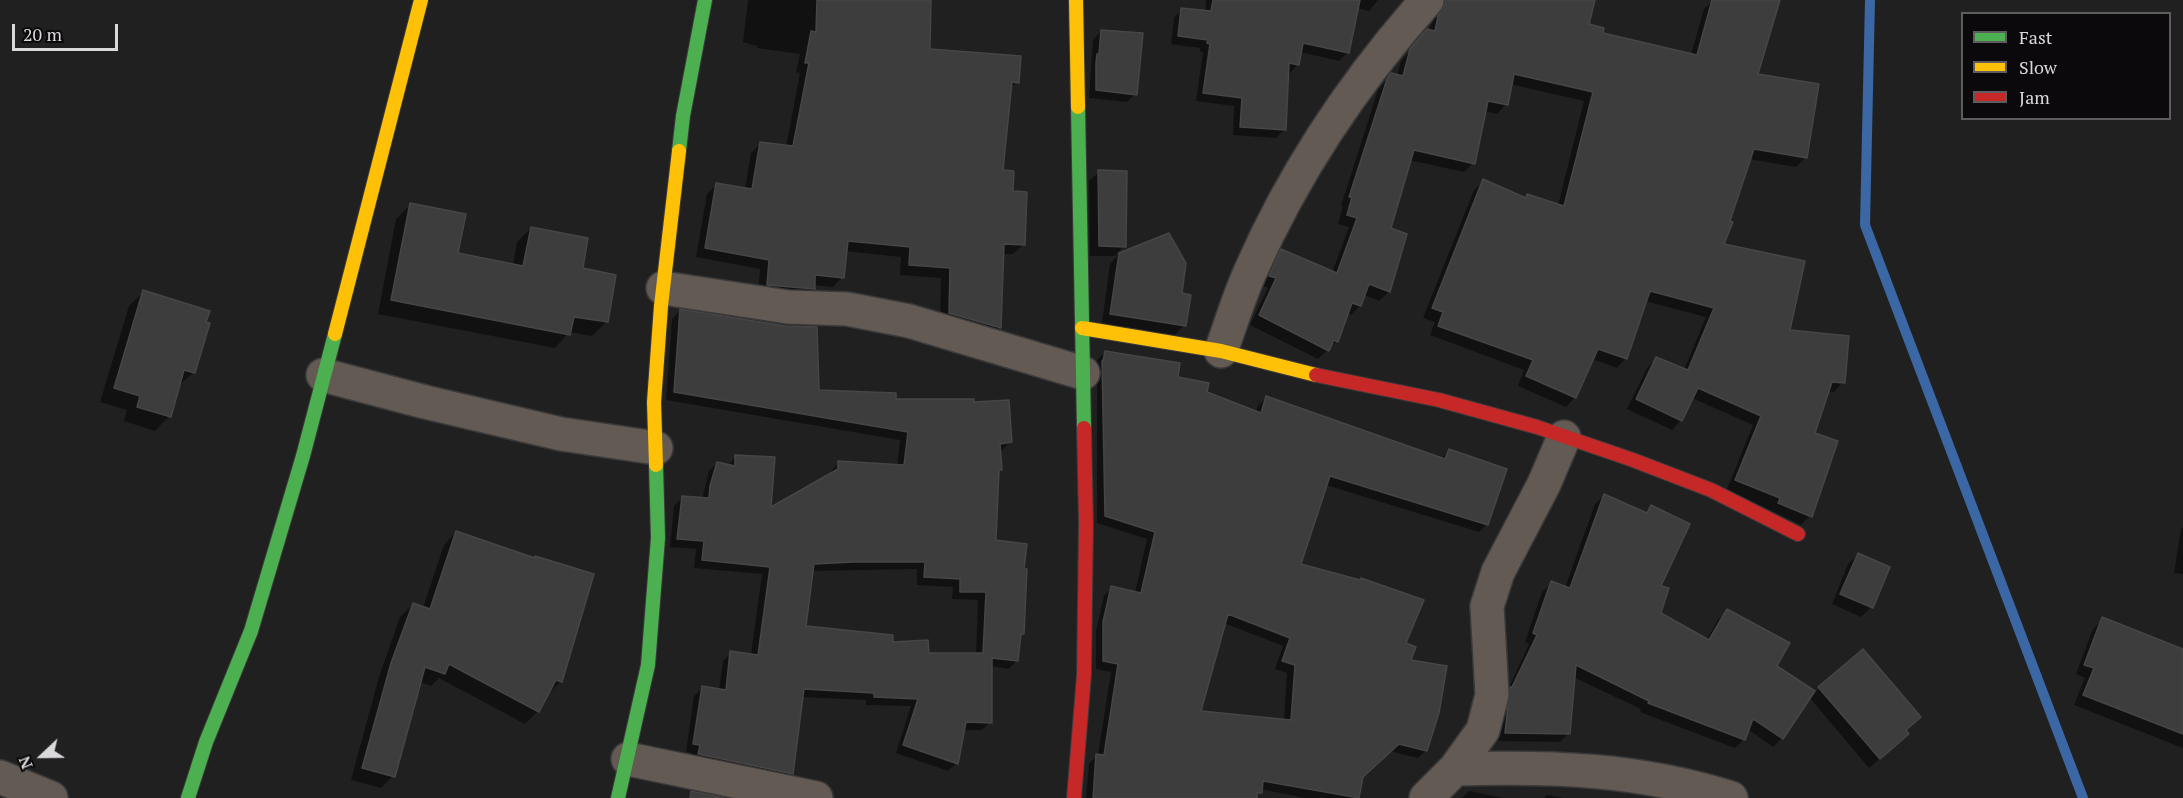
<!DOCTYPE html>
<html>
<head>
<meta charset="utf-8">
<style>
  body { margin:0 }
  #map { position:relative; width:2183px; height:798px; overflow:hidden; background:#212021; font-family:"PT Serif",serif }
  canvas { display:block }
  .legend { position:absolute; left:1961px; top:12px; width:210px; height:108px; box-sizing:border-box; background:#0b090b; border:2px solid #5e5c5e; margin:0; padding:8px 10px; list-style:none; font-size:18px; color:#dad8da }
  .legend li { display:flex; align-items:center; gap:12px; height:30px }
  .legend b { width:30px; border:2px solid #5e5c5e }
  .north { position:absolute; left:12px; top:726px; width:60px; height:60px; -webkit-text-stroke:4px #0b090b; paint-order:stroke; rotate:248deg; font-size:16px; font-weight:700; line-height:24px; text-align:center; color:#dad8da }
  .north::after { content:''; display:block; margin:auto; width:21px; height:27px; background:#dad8da; clip-path:polygon(50% 0,100% 100%,50% 72%,0 100%) }
  .scale { position:absolute; left:12px; top:24px; width:106px; height:27px; box-sizing:border-box; border:3px solid #dad8da; border-top:0; padding-left:8px; font-size:18px; line-height:21px; white-space:nowrap; color:#dad8da; -webkit-text-stroke:4px #0b090b; paint-order:stroke }
</style>
</head>
<body>
<div id="map">
<canvas width="2183" height="798"></canvas>
<ul class="legend">
<li><b style="height:8px;background:#4caf50"></b>Fast</li>
<li><b style="height:8px;background:#ffc107"></b>Slow</li>
<li><b style="height:8px;background:#c62828"></b>Jam</li>
</ul>
<div class="north">N</div>
<div class="scale">20 m</div>
</div>
<script>
const context = document.querySelector('canvas').getContext('2d');
context.lineJoin = 'round';
function fill(path, color) {
  context.fillStyle = color;
  context.fill(path, 'evenodd');
}
function trace(path, color, width, dash) {
  context.strokeStyle = color;
  context.lineWidth = width;
  context.lineCap = dash ? 'butt' : 'round';
  context.setLineDash(dash || []);
  context.stroke(path);
}
fill(new Path2D(`
  M748,0H930L928,50L1017,82L1010,89L1002,171L1011,193L1023,245L1013,254H1002L1000,327L990,337L940,323L941,278L900,275L901,257L845,251L842,277L833,287L813,285L814,289L804,298L758,294L760,269L696,257L707,194L717,184L745,189L751,153L761,143L786,147L800,73L796,72L800,54L757,48V46L743,42Z
  M1206,0H1378L1369,11L1357,8L1348,52L1339,61L1300,52L1298,64L1290,73L1287,72L1284,130L1276,138L1233,135L1234,106L1196,101L1203,52L1200,51V48L1171,44L1174,18L1182,9L1205,12Z
  M1435,0H1593L1587,26L1601,34L1691,55L1704,9L1713,0H1778L1756,75L1806,157L1796,167L1749,159L1722,245L1788,331L1843,382L1834,392L1827,391L1813,434L1810,516L1801,525L1727,489L1753,425L1692,398L1681,420L1672,430L1627,409L1647,368L1656,359L1684,370L1706,317L1645,301L1626,358L1617,368L1592,359L1575,397L1566,407L1518,386L1524,370L1430,335L1435,322L1423,318L1474,190L1484,181L1524,199L1527,196L1558,206L1584,101L1510,84L1506,104L1497,114L1484,111L1473,163L1464,172L1409,160L1389,229V292L1379,301L1364,295L1360,306L1351,315L1347,313L1337,341L1318,359L1250,325L1268,288L1261,285L1272,261L1282,251L1332,273L1349,227L1338,224L1343,207L1341,206L1378,90L1391,75L1397,76L1401,61L1428,31L1436,15Z
  M1101,31L1135,94L1127,102L1089,98L1093,40Z
  M1099,172L1124,246L1114,256H1090L1089,181Z
  M410,205L457,255L513,266L517,242L531,228L581,269L606,322L592,336L569,332L555,348L378,314L396,219Z
  M1168,234L1184,325L1175,335L1102,323L1110,264L1117,256H1114Z
  M143,292L194,372L178,386L169,416L155,431L124,421L127,410L100,402L129,306Z
  M680,311L818,392L895,401L973,404L1010,442L1002,450H999L1000,469L998,472L994,542L1022,570L1023,633L1020,636L1017,660L1009,669L991,666L990,722L982,730H963L956,763L948,771L896,753L911,706L866,705V700L801,697L791,773L783,781L690,762L692,753L686,752L694,696L702,688L719,690L723,661L731,653L751,655L762,574L694,568L696,549L670,547L674,506L682,498L702,499L709,471L717,463L728,466L736,456L769,510L831,475V471L839,463L897,466L900,440L666,400L672,319ZM917,569V585L953,587L952,599L978,600L976,654H927L891,643L804,627L811,571Z
  M1105,352L1176,378L1206,393L1256,413L1258,406L1266,398L1441,459L1450,450L1487,524L1479,532L1326,485L1299,565L1404,644L1426,750L1418,758L1389,751L1361,777L1357,798H1305L1261,789L1255,798H1086L1089,763L1098,755L1111,672L1096,669V631L1104,596L1112,588L1135,593L1147,539L1097,523V360ZM1224,623L1283,646L1275,669L1287,673L1284,721L1199,712Z
  M1604,496L1644,514L1651,507L1659,587L1660,613L1706,641L1718,620L1727,611L1775,667L1810,698L1819,688L1904,731L1897,744L1869,768L1809,697L1782,738L1773,747L1748,729L1744,739L1735,748L1640,712L1641,709L1573,677L1569,733L1560,742L1497,741L1502,698L1506,694L1529,644L1525,642L1542,592L1551,583L1565,588L1595,504Z
  M2183,527V574L2174,573L2181,529Z
  M456,532L561,681L548,694L538,711L525,724L439,678L431,686L420,682L393,776L381,788L351,780L379,677L400,617L413,604L423,608L444,545Z
  M1858,554L1871,607L1861,617L1832,604L1848,564Z
  M2103,619L2183,653V748L2074,705L2085,678L2076,674L2093,629Z
  M1469,791L1503,798H1462Z
  M1547,795L1564,798H1544Z`), '#0007');
trace(new Path2D(`
  M1870,0L1865,225L2083,798`), '#3b68a4', 10);
const building = new Path2D(`
  M817,0H931L930,49L1021,56L1019,83L1012,82L1003,170L1014,171L1013,191L1027,192L1025,245L1004,244L1001,328L949,313L950,268L909,265L910,247L848,241L844,278L815,275V289L767,285L769,260L705,248L716,183L752,189L760,142L793,146L809,63H805L811,31L816,32Z
  M1213,0H1360L1349,53L1303,43L1299,65L1289,63L1286,130L1240,127L1242,98L1203,93L1210,44L1207,43L1208,40L1178,36L1181,8L1211,11Z
  M1445,0H1595L1589,24L1604,28L1603,33L1697,55L1712,0H1780L1758,74L1819,84L1807,158L1754,149L1730,221L1733,222L1724,244L1805,261L1790,330L1849,336L1845,383L1832,382L1815,433L1838,441L1812,517L1778,503L1780,498L1735,480L1761,416L1698,388L1682,421L1636,399L1656,357L1688,370L1714,308L1650,291L1627,359L1598,349L1576,398L1526,376L1533,360L1438,326L1443,312L1432,308L1483,179L1526,198L1527,194L1564,206L1593,92L1514,74L1508,105L1488,101L1475,164L1414,150L1391,228L1407,234L1390,292L1369,284L1361,306L1352,303L1338,342L1334,340L1329,351L1259,315L1276,278L1269,276L1281,249L1337,273L1357,218L1347,215L1352,197H1349L1387,79L1391,73L1403,76L1410,49L1427,29L1435,31L1438,16L1445,4Z
  M1101,30L1143,33L1137,95L1096,90V63L1097,54H1099Z
  M1098,170L1127,171L1126,247L1099,246Z
  M410,203L466,214L458,253L523,266L531,227L588,238L583,268L616,275L608,322L574,317L570,335L391,300Z
  M1169,233L1186,263L1182,293L1191,295L1186,326L1110,314L1119,253Z
  M143,290L210,311L206,322L210,323L195,373L184,370L171,417L137,407L140,396L114,388Z
  M680,309L785,326L817,327L819,390L896,393V399H974V402L1009,400L1012,442L1000,444L1002,470H999L996,540L1027,544L1024,569H1027L1024,634H1021L1018,661L992,658V723L966,722L958,764L903,745L918,699L874,697V693L804,689L793,774L698,754L700,745L693,744L702,686L726,690L730,651L758,655L770,567L702,560L704,541L677,539L682,496L709,498L710,486L717,462L735,466V455L775,457L771,507L838,469V461L904,465L908,432L674,392ZM854,562H925L924,577L960,579V592H986L983,653H929L928,640L893,642V635L806,626L814,564Z
  M1105,351L1180,363L1178,377L1209,383L1207,392L1261,413L1266,396L1445,459L1449,449L1507,469L1488,525L1330,476L1301,564L1360,580L1361,578L1424,600L1406,643L1416,647L1411,660L1447,666L1439,713L1427,751L1399,744L1363,777L1359,798L1263,781L1262,793H1257V798H1093L1096,754L1104,755L1118,664L1103,661V622L1111,586L1141,593L1155,532L1105,516L1102,361H1103ZM1228,614L1290,638L1282,661L1295,665L1291,720L1201,711Z
  M1604,494L1647,513L1651,505L1690,524L1661,586L1669,588L1661,613L1709,640L1727,609L1790,643L1777,666L1815,691L1783,739L1753,719L1745,740L1648,703L1649,701L1576,665L1570,734L1505,733L1510,687H1512L1537,635L1533,633L1551,581L1570,588Z
  M456,531L535,558V556L594,574L562,682L556,680L539,712L449,664L445,674L425,667L395,777L362,768L391,663L413,603L430,609Z
  M1858,553L1890,567L1873,608L1840,594Z
  M2102,617L2183,649V734L2083,695L2094,668L2084,665Z
  M1863,649L1921,717L1906,730L1909,734L1880,759L1818,687Z
  M691,791L724,798H690Z`);
fill(building, '#3e3d3d');
trace(building, '#474546', 1.5);
const street = new Path2D(`
  M663,288L788,307L847,309L909,321L1083,373
  M1221,351C1231,324 1239,296 1251,270C1294,172 1356,80 1427,0
  M323,375L425,402L561,434L656,448
  M628,759L816,798
  M1455,769C1550,766 1639,769 1731,798
  M0,777L51,798
  M1426,798L1455,769L1483,730L1492,695L1487,606L1498,572L1544,484L1564,437`);
const fast = new Path2D(`
  M1078,107L1084,428
  M679,151L683,116L705,0
  M188,798L206,742L251,631L303,456L335,334
  M618,798L648,665L658,538L656,465`);
const slow = new Path2D(`
  M1076,0L1078,107
  M1082,328L1221,351L1316,375
  M335,334L421,0
  M656,465L654,402L661,306L679,151`);
const jam = new Path2D(`
  M1316,375L1439,400L1537,427L1633,460L1711,490L1798,534
  M1074,798L1084,675L1086,523L1084,428`);
trace(street, '#3b3a3b', 36);
trace(fast, '#3b3a3b', 16);
trace(slow, '#3b3a3b', 16);
trace(jam, '#3b3a3b', 16);
trace(street, '#625a53', 33);
trace(fast, '#4caf50', 14);
trace(slow, '#ffc107', 14);
trace(jam, '#c62828', 14);
</script>
</body>
</html>
